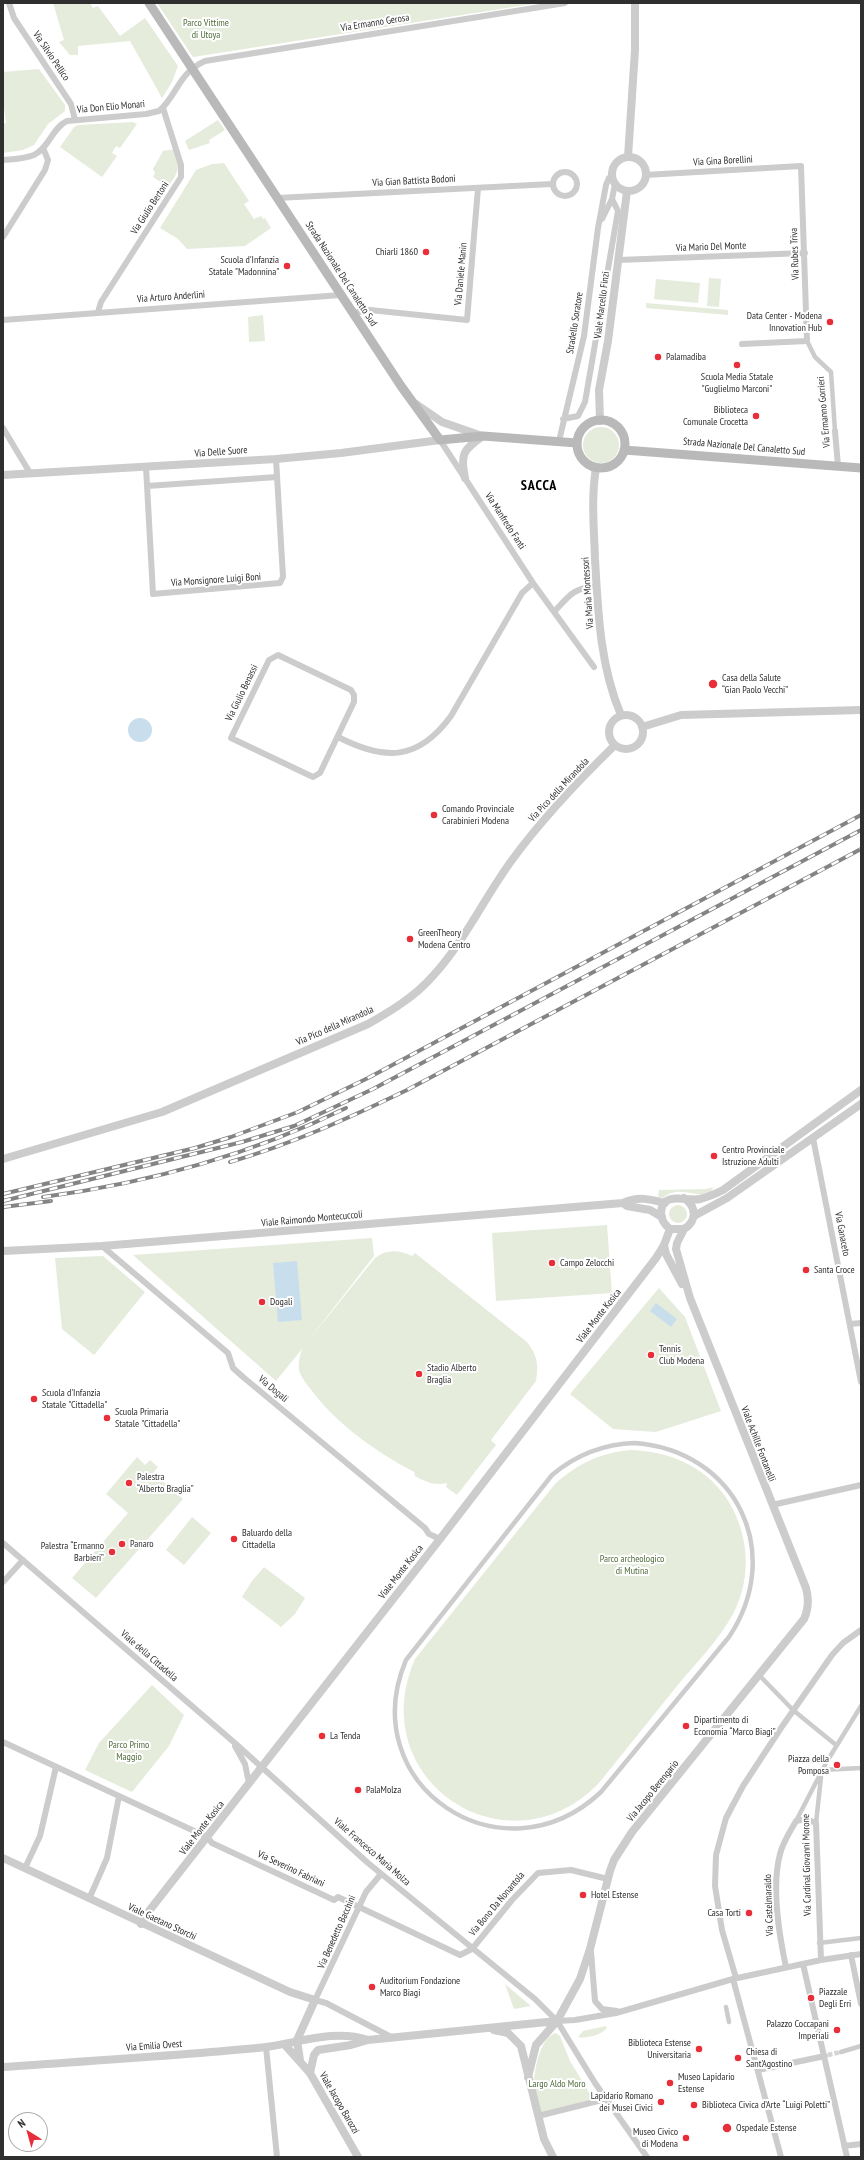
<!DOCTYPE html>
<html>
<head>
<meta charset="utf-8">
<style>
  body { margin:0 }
  #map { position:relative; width:864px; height:2160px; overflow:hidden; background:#fff; font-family:"PT Sans Narrow",sans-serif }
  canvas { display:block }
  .frame { position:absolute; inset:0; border:4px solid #2f2f2f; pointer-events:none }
  .north { position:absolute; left:8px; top:2112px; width:40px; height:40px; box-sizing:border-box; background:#fff; border:1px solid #acacac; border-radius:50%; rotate:323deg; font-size:11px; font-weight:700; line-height:16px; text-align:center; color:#2f2f2f }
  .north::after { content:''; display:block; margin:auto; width:14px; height:18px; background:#e82e38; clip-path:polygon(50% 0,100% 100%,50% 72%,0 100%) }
</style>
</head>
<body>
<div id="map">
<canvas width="864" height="2160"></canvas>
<div class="frame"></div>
<div class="north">N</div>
</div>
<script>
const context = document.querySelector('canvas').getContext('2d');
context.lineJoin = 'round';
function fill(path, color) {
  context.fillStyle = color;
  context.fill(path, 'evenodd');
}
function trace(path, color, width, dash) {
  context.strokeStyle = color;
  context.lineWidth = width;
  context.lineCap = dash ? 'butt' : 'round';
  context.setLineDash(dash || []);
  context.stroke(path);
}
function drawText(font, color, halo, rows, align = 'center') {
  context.font = font + ' "PT Sans Narrow",sans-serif';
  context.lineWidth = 4;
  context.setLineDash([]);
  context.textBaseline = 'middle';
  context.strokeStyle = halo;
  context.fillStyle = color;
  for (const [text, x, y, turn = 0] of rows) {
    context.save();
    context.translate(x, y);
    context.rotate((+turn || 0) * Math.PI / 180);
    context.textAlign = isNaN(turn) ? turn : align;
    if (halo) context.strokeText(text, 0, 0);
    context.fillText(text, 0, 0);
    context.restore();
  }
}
fill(new Path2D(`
  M53,3H90L93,8L98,6L120,36L145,18L178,66L172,82L162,98L130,41L78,46V55H70L59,42L64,40Z
  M157,3H539L193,57Z
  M39,69L65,105V111L48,124L34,145L23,150L3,153V124L6,123L3,100V72Z
  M218,120L225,130L209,140L210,143L189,150L185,141Z
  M133,122L137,124L120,148L116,146L112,153L117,156L102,177L60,147L74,127L79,125Z
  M174,149C181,168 179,171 168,187L153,177L155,173L153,169L163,151Z
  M224,163L249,201L244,204L254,219L261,216L263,219L265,218L271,228L245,246L187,249L178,239L160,228L196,170L212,164Z
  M709,278L721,279L719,307L707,306Z
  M656,279L700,283L698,303L654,299Z
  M646,303L728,310V315L646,308Z
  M263,315L265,341L249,342L248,317Z
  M583 445a18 18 0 1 1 36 0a18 18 0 1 1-36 0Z
  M714,1187L709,1194C693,1197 678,1185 663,1198L658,1197L659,1190L706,1189Z
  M669 1214a9 9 0 1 1 18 0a9 9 0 1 1-18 0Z
  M607,1225L612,1293L496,1301L492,1233Z
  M372,1238L374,1256L308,1341L375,1258C387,1249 399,1250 412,1256L415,1253L527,1342C537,1355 539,1364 536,1381L491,1440L496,1445L457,1495L446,1487L447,1483C435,1486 426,1482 415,1476L414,1472C375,1451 339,1426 312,1391C307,1384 301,1378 299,1370C298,1362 300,1356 302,1349L276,1381L133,1255Z
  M103,1256L145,1292L94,1355L62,1329L55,1258Z
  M659,1288L685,1317L721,1411L656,1432L613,1429L570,1394Z
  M630,1450C667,1451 703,1465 725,1496C749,1531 753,1576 733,1614C719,1640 696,1663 677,1686C651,1718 625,1751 599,1783C508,1877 362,1780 415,1659L555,1484C577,1464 600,1453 630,1450Z
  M137,1457L145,1465L150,1460L158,1467L153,1473L183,1499L96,1598L72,1578L128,1513L106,1494Z
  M192,1517L211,1533L184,1565L166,1550Z
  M264,1567L305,1598L295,1614L281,1627L242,1597L252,1581Z
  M152,1685L184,1715L169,1746L132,1792L85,1770L99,1743Z
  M505,1984L531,2006L514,2009Z
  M606,2026L607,2028C601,2035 587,2039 578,2037L583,2031Z
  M556,2033L560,2036L570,2061L593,2099L539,2113C537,2104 535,2096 534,2088C533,2074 540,2036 556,2033Z`), '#e5ecdc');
fill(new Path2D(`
  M128 730a12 12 0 1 1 24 0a12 12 0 1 1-24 0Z
  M297,1261L302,1320L278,1322L273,1263Z
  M656,1303L677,1319L671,1327L650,1311Z`), '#c8deec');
trace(new Path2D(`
  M828,2055L841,2052`), '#d5d5d5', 4.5, [4.5, 2]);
trace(new Path2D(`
  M807,341L815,357L831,372L835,431
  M635,1443C737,1451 785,1553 729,1637L601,1792C502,1885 353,1785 406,1660L552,1475C577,1454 603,1444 635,1443Z
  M760,1676L793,1710L836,1745
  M822,1770L861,1768
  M796,1821L826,1763L861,1706
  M816,1823L821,1777
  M819,1943L861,1938
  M726,2007L729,2022
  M841,2052L861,2046`), '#ccc', 4.5);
trace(new Path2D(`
  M9,3L14,18L71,104L75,120
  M3,160C13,159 25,159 34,155C49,148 52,128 67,121L146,114L159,111C177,96 178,73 205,61L565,3
  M553 184a12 12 0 1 1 24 0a12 12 0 1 1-24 0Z
  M645,175L801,166L807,341L742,344
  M277,198L552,184
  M602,219L612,199
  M3,237L45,170L48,160L43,148
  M618,260L805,253
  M98,312L101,302L181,177V165L163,108
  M353,313L370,310L467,320L478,188
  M3,320L341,295
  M563,419L578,416L585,402L618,211L612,199L615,184
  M3,428L30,473
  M835,431L838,466
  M440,440L533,583L594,667
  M559,441L584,336L598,228L606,185L609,178L612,176
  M146,467L153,594L164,593L280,583L283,577L276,459
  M147,486L277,477
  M554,612C569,596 573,588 596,586
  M278,655L351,690L354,695V702L320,773L313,777L231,738L269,660Z
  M338,737C385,761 418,761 451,716L522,593L533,583
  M813,1138L861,1382
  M102,1246L228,1353L233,1368L243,1377L425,1528L429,1534L440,1539
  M850,1324L861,1323
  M772,1505L861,1485
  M3,1543L236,1744L368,1863L535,1999L557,2021L595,2083L647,2157
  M3,1582L23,1560
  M3,1742L207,1837L212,1843L334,1900L338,1897L460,1955L472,1949L512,1900L538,1873L571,1870L608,1879
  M235,1746L245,1764L249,1783
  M25,1868L40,1836L56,1767
  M381,1874L366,1892L315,2000L326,2003L393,2038
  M89,1899L107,1858L119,1796
  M591,1952L595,2001L602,2009L617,2011
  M851,1955L861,2004
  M803,1964L847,2157
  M786,1967C779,1934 771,1888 780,1854C783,1842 790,1832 796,1821L806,1819L816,1823L821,1960
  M736,1978L722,1930L715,1886L716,1855L726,1818L743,1786L781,1728L832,1655L843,1643L861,1630
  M733,1979L781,2157
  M557,2021L575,2020L616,2013L733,1979L821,1960L861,1954
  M266,2047L277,2157
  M758,2070L825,2056
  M538,2116L606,2099
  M844,2146L861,2144`), '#ccc', 6);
trace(new Path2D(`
  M628,157L635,50V5
  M612 174a17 17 0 1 1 34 0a17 17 0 1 1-34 0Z
  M416,404L442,422L482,436
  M600,421L599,390L608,341L627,191
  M596,468C591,498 594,528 595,559C598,612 600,666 621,715
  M3,475L276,459L341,453L440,440
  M465,478C460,454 463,450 483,436
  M609 732a17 17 0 1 1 34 0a17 17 0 1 1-34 0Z
  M642,727L681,715L861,710
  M3,1159L162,1112L368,1024C391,1011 414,997 431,978C464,943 484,898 512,860C542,819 578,781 615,745
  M684,1198C697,1207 697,1221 684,1229H670C665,1225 661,1220 661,1213C662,1190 687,1202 700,1199C708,1197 715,1194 723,1190L861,1090
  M623,1203L627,1206L650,1210L662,1217
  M694,1216L727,1198L861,1104
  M664,1245L666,1254L682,1284
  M3,1251L102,1246L623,1203C638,1196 650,1199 665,1203
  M3,1858L290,1992L315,2000L297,2040L300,2060
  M141,1924L149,1911L440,1539L656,1258L664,1245L670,1229
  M494,2030L508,2033L521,2046L544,2139L553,2157
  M285,2045L310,2073L358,2157
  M3,2067C88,2061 173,2056 257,2048C294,2045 331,2028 368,2040
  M310,2073L314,2055L318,2050L351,2045L368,2040L557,2021
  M528,2077L536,2045L557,2021L580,1979L590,1949L610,1871L614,1860L632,1832L804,1619C809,1608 809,1599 806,1588L690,1298L676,1249L677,1243L684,1229`), '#ccc', 8);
trace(new Path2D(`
  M149,3L401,386L440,440L483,436L577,443
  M577 444a24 24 0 1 1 48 0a24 24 0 1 1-48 0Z
  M624,450L861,468`), '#b9b9b9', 9);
const rail = new Path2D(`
  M230,1162C292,1144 349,1118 407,1090L861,849
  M3,1194L195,1148L231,1137L298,1112L368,1078L861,815
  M43,1197C149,1183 250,1155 346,1108
  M3,1201L242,1142L294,1126L373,1089L861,830
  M3,1207L51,1201`);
trace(rail, '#848484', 4);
trace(rail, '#fff', 2.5, [8]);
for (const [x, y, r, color] of [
  [426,252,4,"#e82e38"],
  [287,266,4,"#e82e38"],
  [830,322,4,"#e82e38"],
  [658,357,4,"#e82e38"],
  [737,365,4,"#e82e38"],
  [756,416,4,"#e82e38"],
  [713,684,5,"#e82e38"],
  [434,815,4,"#e82e38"],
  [410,939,4,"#e82e38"],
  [714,1156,4,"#e82e38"],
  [552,1263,4,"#e82e38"],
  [806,1270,4,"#e82e38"],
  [262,1302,4,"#e82e38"],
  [651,1355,4,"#e82e38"],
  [419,1374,4,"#e82e38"],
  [34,1399,4,"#e82e38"],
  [107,1418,4,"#e82e38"],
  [129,1483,4,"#e82e38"],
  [234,1539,4,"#e82e38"],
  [122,1544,4,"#e82e38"],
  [112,1552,4,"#e82e38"],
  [686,1726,4,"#e82e38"],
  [322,1736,4,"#e82e38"],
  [837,1765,4,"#e82e38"],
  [358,1790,4,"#e82e38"],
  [583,1895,4,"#e82e38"],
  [749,1913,4,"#e82e38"],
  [372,1987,4,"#e82e38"],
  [811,1998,4,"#e82e38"],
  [837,2030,4,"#e82e38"],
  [699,2049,4,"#e82e38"],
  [738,2058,4,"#e82e38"],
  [670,2083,4,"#e82e38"],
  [661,2102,4,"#e82e38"],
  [694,2105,4,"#e82e38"],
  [727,2128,5,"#e82e38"],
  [686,2138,4,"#e82e38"]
]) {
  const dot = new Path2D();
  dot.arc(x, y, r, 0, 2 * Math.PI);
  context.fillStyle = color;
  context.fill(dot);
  trace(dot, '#fff', 1.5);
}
drawText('10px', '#516c3b', '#fff', [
  ["Parco Vittime",206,23],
  ["di Utoya",206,35],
  ["Parco archeologico",632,1559],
  ["di Mutina",632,1571],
  ["Parco Primo",129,1745],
  ["Maggio",129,1757],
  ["Largo Aldo Moro",557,2084]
]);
drawText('10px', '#2f2f2f', '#fff', [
  ["Via Ermanno Gerosa",375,23,-9],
  ["Via Silvio Pellico",51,56,56],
  ["Via Don Elio Monari",111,107,-5],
  ["Via Gina Borellini",723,161,-3],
  ["Via Gian Battista Bodoni",414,181,-3],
  ["Via Giulio Bertoni",150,208,-57],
  ["Via Mario Del Monte",711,247,-2],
  ["Via Rubes Triva",795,254,-92],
  ["Strada Nazionale Del Canaletto Sud",341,274,57],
  ["Via Daniele Manin",461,274,-85],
  ["Via Arturo Anderlini",171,297,-4],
  ["Viale Marcello Finzi",602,305,-83],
  ["Stradello Soratore",575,323,-81],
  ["Via Ermanno Gorrieri",824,412,-95],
  ["Strada Nazionale Del Canaletto Sud",744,447,5],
  ["Via Delle Suore",221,452,-4],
  ["Via Manfredo Fanti",505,521,57],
  ["Via Monsignore Luigi Boni",216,580,-4],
  ["Via Maria Montessori",588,593,-94],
  ["Via Giulio Benassi",242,693,-64],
  ["Via Pico della Mirandola",559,790,-47],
  ["Via Pico della Mirandola",335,1026,-24],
  ["Viale Raimondo Montecuccoli",312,1219,-5],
  ["Via Ganaceto",842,1234,79],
  ["Viale Monte Kosica",599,1316,-52],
  ["Via Dogali",273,1389,40],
  ["Viale Achille Fontanelli",758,1444,69],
  ["Viale Monte Kosica",401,1572,-52],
  ["Viale della Cittadella",149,1656,41],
  ["Via Jacopo Berengario",653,1791,-51],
  ["Viale Monte Kosica",202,1828,-52],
  ["Viale Francesco Maria Molza",372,1852,41],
  ["Via Cardinal Giovanni Morone",807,1865,-91],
  ["Via Severino Fabriani",291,1869,25],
  ["Via Bono Da Nonantola",497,1904,-50],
  ["Via Castelmaraldo",769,1905,-92],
  ["Viale Gaetano Storchi",162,1922,25],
  ["Via Benedetto Bacchini",337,1932,-66],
  ["Via Emilia Ovest",154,2046,-4],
  ["Viale Jacopo Barozzi",339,2103,60]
]);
drawText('10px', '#2f2f2f', '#fff', [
  ["Chiarli 1860",418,252,"right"],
  ["Scuola d'Infanzia",279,260,"right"],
  ["Statale \"Madonnina\"",279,272,"right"],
  ["Data Center - Modena",822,316,"right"],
  ["Innovation Hub",822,328,"right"],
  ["Palamadiba",666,357],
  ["Scuola Media Statale",737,377,"center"],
  ["\"Guglielmo Marconi\"",737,389,"center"],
  ["Biblioteca",748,410,"right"],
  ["Comunale Crocetta",748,422,"right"],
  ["Casa della Salute",722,678],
  ["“Gian Paolo Vecchi”",722,690],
  ["Comando Provinciale",442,809],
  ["Carabinieri Modena",442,821],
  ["GreenTheory",418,933],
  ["Modena Centro",418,945],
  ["Centro Provinciale",722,1150],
  ["Istruzione Adulti",722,1162],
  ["Campo Zelocchi",560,1263],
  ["Santa Croce",814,1270],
  ["Dogali",270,1302],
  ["Tennis",659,1349],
  ["Club Modena",659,1361],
  ["Stadio Alberto",427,1368],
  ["Braglia",427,1380],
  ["Scuola d'Infanzia",42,1393],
  ["Statale \"Cittadella\"",42,1405],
  ["Scuola Primaria",115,1412],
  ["Statale \"Cittadella\"",115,1424],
  ["Palestra",137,1477],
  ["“Alberto Braglia”",137,1489],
  ["Baluardo della",242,1533],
  ["Cittadella",242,1545],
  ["Panaro",130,1544],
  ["Palestra “Ermanno",104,1546,"right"],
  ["Barbieri”",104,1558,"right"],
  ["Dipartimento di",694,1720],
  ["Economia “Marco Biagi”",694,1732],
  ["La Tenda",330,1736],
  ["Piazza della",829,1759,"right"],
  ["Pomposa",829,1771,"right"],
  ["PalaMolza",366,1790],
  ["Hotel Estense",591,1895],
  ["Casa Torti",741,1913,"right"],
  ["Auditorium Fondazione",380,1981],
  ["Marco Biagi",380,1993],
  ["Piazzale",819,1992],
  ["Degli Erri",819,2004],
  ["Palazzo Coccapani",829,2024,"right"],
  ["Imperiali",829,2036,"right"],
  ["Biblioteca Estense",691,2043,"right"],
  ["Universitaria",691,2055,"right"],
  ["Chiesa di",746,2052],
  ["Sant’Agostino",746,2064],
  ["Museo Lapidario",678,2077],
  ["Estense",678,2089],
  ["Lapidario Romano",653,2096,"right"],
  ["dei Musei Civici",653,2108,"right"],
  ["Biblioteca Civica d’Arte “Luigi Poletti”",702,2105],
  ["Ospedale Estense",736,2128],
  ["Museo Civico",678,2132,"right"],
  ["di Modena",678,2144,"right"]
], 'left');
context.letterSpacing = '1px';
drawText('bold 14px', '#000', '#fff', [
  ["SACCA",539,486]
]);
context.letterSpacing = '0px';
</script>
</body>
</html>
